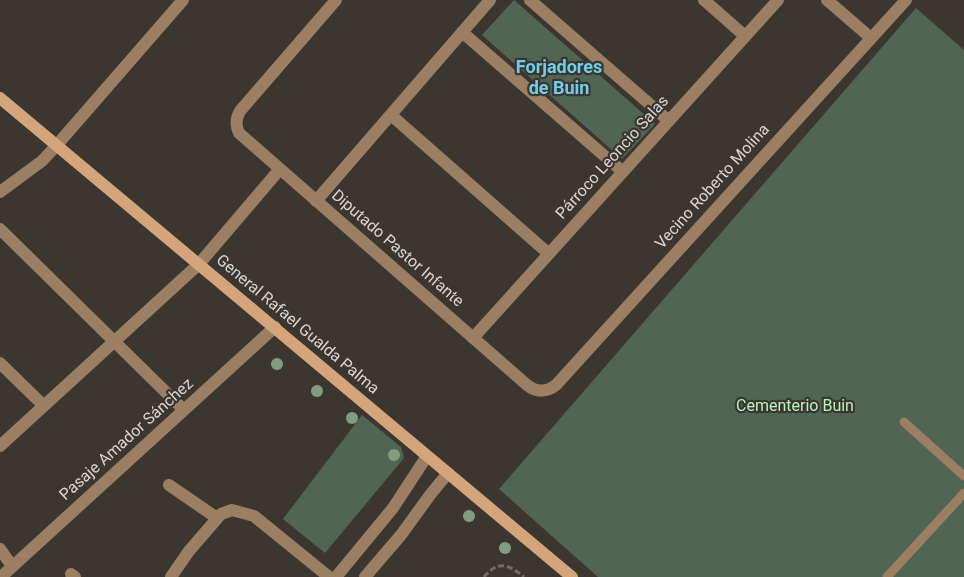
<!DOCTYPE html>
<html>
<head>
<meta charset="utf-8">
<style>
  body { margin:0 }
  canvas { display:block; background:#3c3630 }
</style>
</head>
<body>
<canvas width="964" height="577"></canvas>
<script>
const context = document.querySelector('canvas').getContext('2d');
context.lineJoin = 'round';
function fill(path, color) {
  context.fillStyle = color;
  context.fill(path, 'evenodd');
}
function trace(path, color, width, dash) {
  context.strokeStyle = color;
  context.lineWidth = width;
  context.lineCap = dash ? 'butt' : 'round';
  context.setLineDash(dash || []);
  context.stroke(path);
}
function drawText(font, color, halo, rows, align = 'center') {
  context.font = font + ' Roboto,sans-serif';
  context.lineWidth = 4.5;
  context.setLineDash([]);
  context.textBaseline = 'middle';
  context.strokeStyle = halo;
  context.fillStyle = color;
  for (const [text, x, y, turn = 0] of rows) {
    context.save();
    context.translate(x, y);
    context.rotate((+turn || 0) * Math.PI / 180);
    context.textAlign = isNaN(turn) ? turn : align;
    if (halo) context.strokeText(text, 0, 0);
    context.fillText(text, 0, 0);
    context.restore();
  }
}
fill(new Path2D(`
  M514,0L655,124L622,159L482,35Z
  M916,8L964,50V577H598L499,489Z
  M362,415L401,447L404,458L325,553L283,519Z`), '#516554');
trace(new Path2D(`
  M484,577C498,560 508,564 524,577`), '#726c67', 3, [6, 3]);
trace(new Path2D(`
  M904,422L964,476
  M887,577L964,493`), '#9c7e63', 9);
trace(new Path2D(`
  M336,0L240,111C236,118 235,125 239,133L527,385C537,393 547,392 556,385L906,0
  M530,0L669,121
  M704,0L745,36
  M827,0L871,38
  M462,32L623,172
  M391,115L549,254
  M0,192L42,161L56,146L183,0
  M316,201L490,0
  M0,229L184,410
  M473,338L778,0
  M0,363L44,406
  M0,446L199,264L280,169
  M169,485L217,518
  M0,549L12,566
  M71,574L75,577
  M1,577L275,327
  M171,577L189,551L221,514L232,510L254,516L329,577
  M336,577L393,508L427,456
  M365,577L401,535L430,495L448,473`), '#9c7e63', 12);
trace(new Path2D(`
  M0,98L572,577`), '#d4a57a', 12);
context.fillStyle = '#809d80';
for (const [x, y] of [
  [277,364],
  [317,391],
  [352,418],
  [394,455],
  [469,516],
  [505,548]
]) {
  context.beginPath();
  context.arc(x, y, 6, 0, 2 * Math.PI);
  context.fill();
}
drawText('16px', '#dad6d3', '#3c3630', [
  ["Párroco Leoncio Salas",613,158,-48],
  ["Vecino Roberto Molina",713,187,-48],
  ["Diputado Pastor Infante",397,249,41],
  ["General Rafael Gualda Palma",297,325,40],
  ["Pasaje Amador Sánchez",127,440,-42]
]);
drawText('16px', '#b7f2c2', '#3c3630', [
  ["Cementerio Buin",795,407]
]);
drawText('bold 18px', '#6dcfeb', '#3c3630', [
  ["Forjadores",559,68],
  ["de Buin",559,89]
]);
</script>
</body>
</html>
